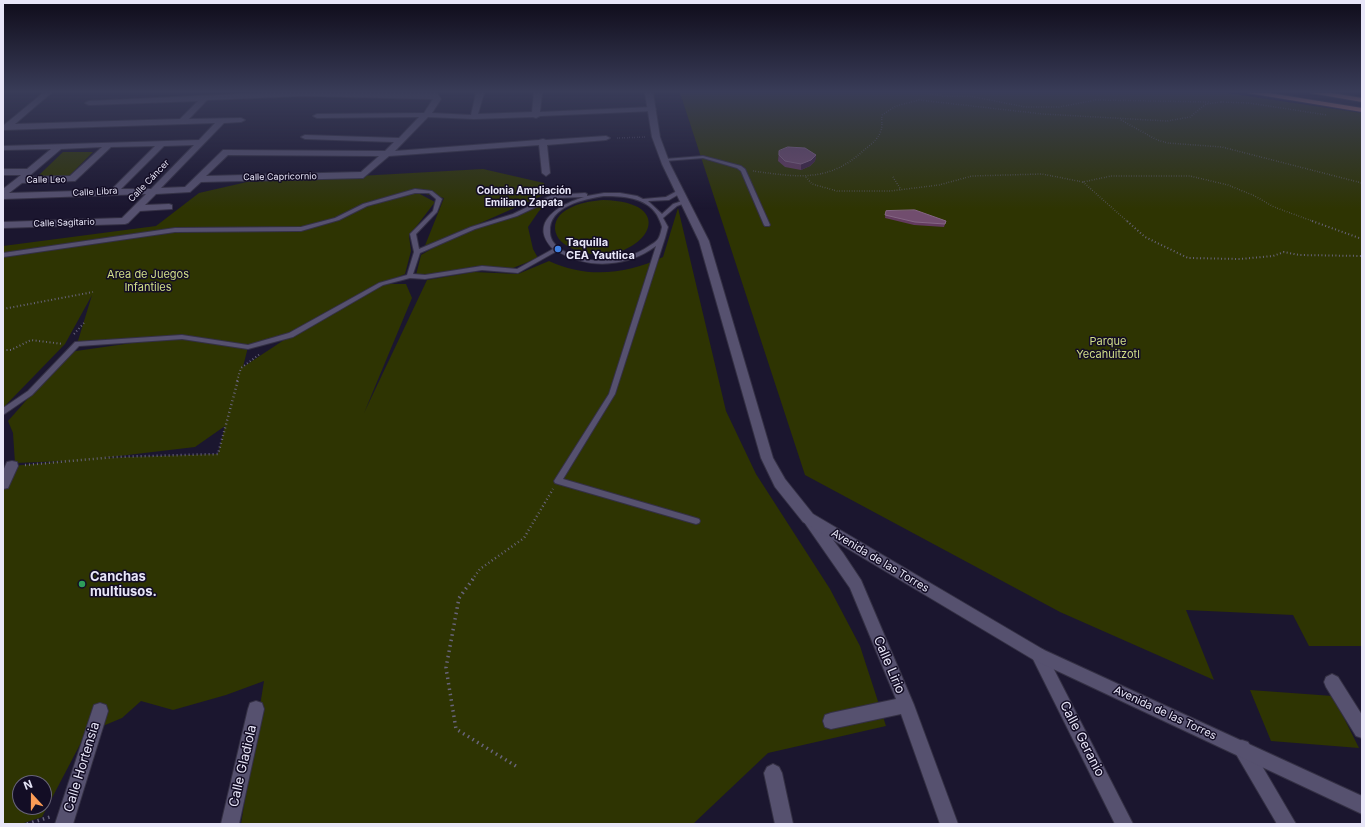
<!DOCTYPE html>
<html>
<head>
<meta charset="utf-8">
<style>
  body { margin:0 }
  #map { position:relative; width:1365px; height:827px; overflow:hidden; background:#1b162f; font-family:Inter,sans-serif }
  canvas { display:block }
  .frame { position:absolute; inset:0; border:4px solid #e8e6f8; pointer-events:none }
  .north { position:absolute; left:12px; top:775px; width:40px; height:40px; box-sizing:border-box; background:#130d25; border:1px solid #686479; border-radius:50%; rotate:339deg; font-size:11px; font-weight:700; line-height:16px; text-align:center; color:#e8e6f8 }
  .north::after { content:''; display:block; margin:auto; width:14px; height:18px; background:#fd9c56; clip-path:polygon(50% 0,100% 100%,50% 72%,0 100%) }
</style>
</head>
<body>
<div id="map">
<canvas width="1365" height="827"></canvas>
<div class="frame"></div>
<div class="north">N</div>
</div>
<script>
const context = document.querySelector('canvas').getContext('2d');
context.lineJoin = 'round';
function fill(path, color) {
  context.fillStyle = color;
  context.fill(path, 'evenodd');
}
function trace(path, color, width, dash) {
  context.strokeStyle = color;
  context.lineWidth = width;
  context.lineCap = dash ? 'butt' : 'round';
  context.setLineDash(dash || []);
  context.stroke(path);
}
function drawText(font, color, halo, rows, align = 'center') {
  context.font = font + ' Inter,sans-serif';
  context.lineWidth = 3;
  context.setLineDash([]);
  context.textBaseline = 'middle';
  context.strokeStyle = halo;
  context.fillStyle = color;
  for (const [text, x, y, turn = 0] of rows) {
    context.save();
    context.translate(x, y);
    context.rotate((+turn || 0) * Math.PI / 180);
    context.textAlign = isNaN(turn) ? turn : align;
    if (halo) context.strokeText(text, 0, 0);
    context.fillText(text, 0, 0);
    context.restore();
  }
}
fill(new Path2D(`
  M680,93H1227L1362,113V646H1309L1293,615L1186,610L1214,680L1060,612L805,475Z
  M63,152H93L69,176H38Z
  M483,169L544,183L546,194L424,248L444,198L416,192L435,202L409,236L411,251L405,274L382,284H406L412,298L364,413L427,280L474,272L518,274L549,261C587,279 627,274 663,257L678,208L726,411L756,474L830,589L860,646L886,726L768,753L693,824H241L264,681L226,695L173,710L141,701L122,718L86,733L42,817L21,824H3V482L12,466L67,461L15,463L13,433L8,421L69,352L167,338L77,344L92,295L65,344L3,408V246L156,226L199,193L260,179L359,176ZM290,336L243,367L248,347ZM225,426L218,454L102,458L195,447ZM20,783H44V807H20Z
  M544,199L551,201L539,211L528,227L533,249L538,258L508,270L477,266L435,274L416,275L421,255L440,244L505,217Z
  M603,200C692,202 634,275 573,249C564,245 556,239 555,229C554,207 587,201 603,200Z
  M1250,690L1333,696L1359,748L1271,741Z`), '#2e3402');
const lane = new Path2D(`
  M703,156L741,166L745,169L770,225L769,226H765L764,225L741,171L737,168L703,158L665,161L663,160L665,159Z
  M415,189L432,191L442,199L437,212L416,234L419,249L471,227L513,214L552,195L585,193L587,194V196L604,193H620L637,196L643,199L666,197L677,191H681V193L669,200L648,201L662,214L673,204L685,200L688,202L677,206L663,218L668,227L665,238L615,394L563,479L696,518L699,519L700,521L699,523L696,524L558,484L555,483L554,481L609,394L656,246C628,267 588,270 557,251L518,273L482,270L425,279L410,278L383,285L293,337L248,349L182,339L79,346L32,395L3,415V408L28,391L75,342L182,335L248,345L289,333L379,283L407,275L414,252L410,234L433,211L436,199L429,193H415L367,206L339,220L301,231L175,232L3,257V253L175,228L301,227L335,218L363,204ZM604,196C622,196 646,197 657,215C659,219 661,223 662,227C661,231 660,236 658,239C656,242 652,244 649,246C625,263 582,267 558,247C553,243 550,238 550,232C548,206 585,199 604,196ZM584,197C561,204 527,222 553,249L517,269L482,266L425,275L413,274L420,253L475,229L517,216L555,198Z`);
const street = new Path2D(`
  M43,93H51L15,124L180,119L198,101L89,105L85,103L89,101L263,93H437L441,99L432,113L471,115L476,93H484L478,114L532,112L534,93H542L540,112L652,107L656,109L652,111L540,116L536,118L533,117L474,119L428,117L395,151L539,140L543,139L546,140L606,136L610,138L606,140L547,145L550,173L546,176L542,173L539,145L389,156L363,178L201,182L190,192L156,194L145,205L169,204L172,205V209L140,211L128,223L125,224L3,228V222L122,218L146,194L3,199V189L21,175H3V169H27L51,149L3,150V146L199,140L215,123L3,130L4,125ZM303,96L433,99L424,113L317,114L313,116L317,118L419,117L399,138L305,135L301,137L305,139L394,142L385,151L226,150H223L185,187L161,188L224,123L241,122L245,120L241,118L189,119L207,100ZM194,145L151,189H121L164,146ZM155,146L111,190L9,193L22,183L75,181L111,147ZM102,147L70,176L28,177L61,149ZM228,155L379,156L361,172L206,176Z
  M12,461L17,462L18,466L8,488L3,489V471L7,462Z
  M809,513L814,515L843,553L861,580L914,705L958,824H940L901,714L831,729L825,727L823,721L825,715L831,713L896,699L850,588L802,519L804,515Z
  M1039,648L1044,650L1133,824H1115L1031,655L1034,650Z
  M1332,674L1338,677L1362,715V738L1356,736L1326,687L1324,682L1326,677Z
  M256,701L262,703L264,709L239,824H221L248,709L250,703Z
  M100,703L106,705L108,711L73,824H55L92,711L94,705Z
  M1242,740L1248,742L1296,824H1277L1236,754L1234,748L1236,742Z
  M773,764L779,767L782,773L793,824H775L764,773L767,767Z`);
const secondary = new Path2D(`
  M645,93H653L660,137L670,164L709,241L773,458L785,479L813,514L1044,650L1362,796V814L1034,660L803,522L775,487L761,458L699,241L662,164L652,137Z`);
const highway = new Path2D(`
  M1248,93H1269L1362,108V112Z
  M1311,93H1332L1362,98V102Z`);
trace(lane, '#343044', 2);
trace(street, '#343044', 2);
trace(secondary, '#343044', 2);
trace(highway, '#343044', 2);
trace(new Path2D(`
  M925,93L943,96H970L1025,107H1059L1096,100L1210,102
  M1221,102L1249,103L1327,115
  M1121,120L1157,140L1168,143L1222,147L1362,183
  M617,138L646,137
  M753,171C797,177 828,183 863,151C870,145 879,139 881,130C883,125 881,120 882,115L896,106L919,100L1043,114L1167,121L1190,117L1206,104L1221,102
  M806,177L812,184L837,191H890L939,185L972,176L1042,174L1083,182L1111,176H1190L1228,185L1255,196L1274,207L1315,222
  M893,177L901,190
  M1083,182L1128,222`), '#68647b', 1.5, [0.5, 2]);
trace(new Path2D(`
  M1127,221L1145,237L1188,258L1240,259L1273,256L1284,252L1299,255L1362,256
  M1312,221L1362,239
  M3,309L93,292
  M74,334L84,323
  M3,350H11L31,340L63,344
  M237,381L241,368L260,354`), '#68647b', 2, [1, 2.5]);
trace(new Path2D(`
  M25,465L115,457L218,454L238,380
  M472,580L480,569L524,538L553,489`), '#68647b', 2.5, [1, 3]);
trace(new Path2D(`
  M473,579L459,598L446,668L456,729L519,768
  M27,824L50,817`), '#68647b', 3.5, [1.5, 4]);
fill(lane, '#56516f');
fill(street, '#56516f');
fill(secondary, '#56516f');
fill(highway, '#d48172');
fill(new Path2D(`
  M779,151L816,155L815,161L810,166L801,170L785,167L778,161Z
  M886,211L946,221L944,227L914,225L885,218Z`), '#633b5e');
fill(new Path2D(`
  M816,155L815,161L810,166L801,170V164Z`), '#402444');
const building = new Path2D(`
  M788,147L805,148L816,155L811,160L801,164L785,161L779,155V151Z
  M915,210L946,221L945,224L915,222L885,215L886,211Z`);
fill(building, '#714d6e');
trace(building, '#846584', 1);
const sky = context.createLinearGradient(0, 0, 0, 209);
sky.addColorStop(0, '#0f0c1a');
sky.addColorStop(0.44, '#393c58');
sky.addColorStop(1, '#393c5800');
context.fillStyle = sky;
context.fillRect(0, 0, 1365, 209);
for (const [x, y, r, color] of [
  [558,249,4,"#3f7fe0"],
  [82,584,4,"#2e9e5b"]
]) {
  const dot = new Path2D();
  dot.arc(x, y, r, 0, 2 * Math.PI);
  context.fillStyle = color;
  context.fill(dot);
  trace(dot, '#130d25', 1.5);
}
drawText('9px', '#e8e6f8', '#130d25', [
  ["Calle Capricornio",280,177,-1],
  ["Calle Leo",46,180,-1],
  ["Calle Cáncer",149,181,-46],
  ["Calle Libra",95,192,-3],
  ["Calle Sagitario",64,223,-2]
]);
drawText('bold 10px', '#e8e6f8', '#130d25', [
  ["Colonia Ampliación",524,191],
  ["Emiliano Zapata",524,203]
]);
drawText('bold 11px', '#e8e6f8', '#130d25', [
  ["Taquilla",566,243],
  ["CEA Yautlica",566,256]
], 'left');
drawText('11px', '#d1de88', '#130d25', [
  ["Area de Juegos",148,275],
  ["Infantiles",148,288],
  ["Parque",1108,342],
  ["Yecahuitzotl",1108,355]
]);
drawText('11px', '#e8e6f8', '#130d25', [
  ["Avenida de las Torres",880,561,31],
  ["Avenida de las Torres",1165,713,25]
]);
drawText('bold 13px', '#e8e6f8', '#130d25', [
  ["Canchas",90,577],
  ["multiusos.",90,592]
], 'left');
drawText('13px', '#e8e6f8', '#130d25', [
  ["Calle Lirio",889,665,67],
  ["Calle Geranio",1082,739,63],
  ["Calle Gladiola",243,766,-77],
  ["Calle Hortensia",82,767,-73]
]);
</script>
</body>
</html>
